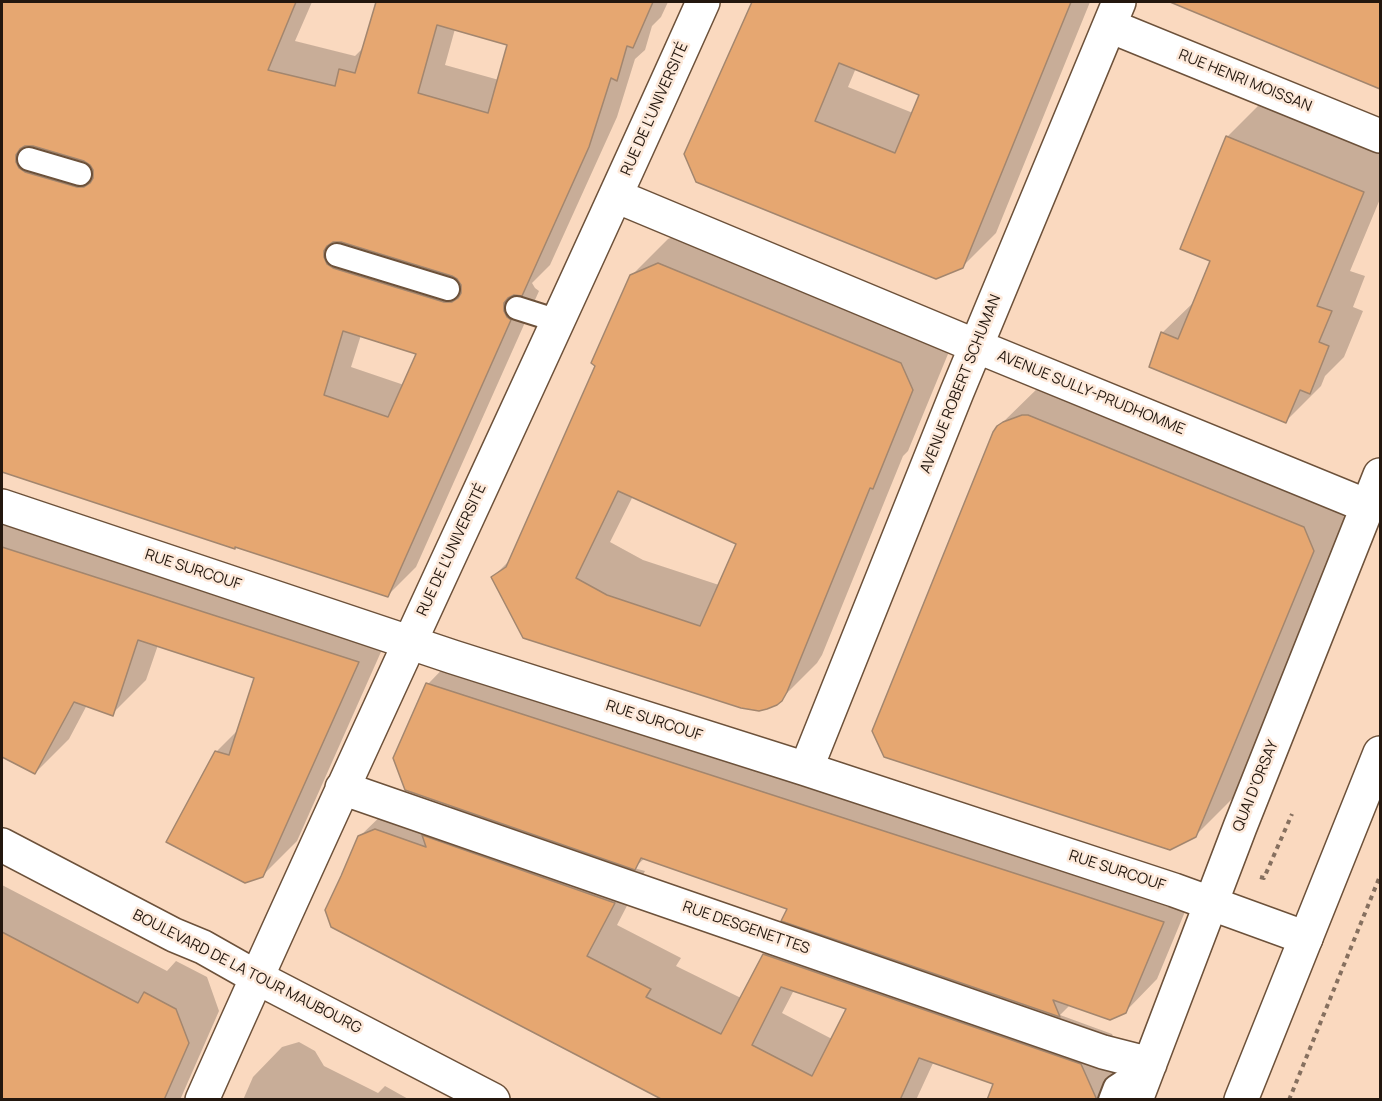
<!DOCTYPE html>
<html>
<head>
<meta charset="utf-8">
<style>
  body { margin:0 }
  #map { position:relative; width:1382px; height:1101px; overflow:hidden; background:#fad9bf; font-family:Manrope,sans-serif }
  canvas { display:block }
  .frame { position:absolute; inset:0; border:3px solid #23170e; pointer-events:none }
</style>
</head>
<body>
<div id="map">
<canvas width="1382" height="1101"></canvas>
<div class="frame"></div>
</div>
<script>
const context = document.querySelector('canvas').getContext('2d');
context.lineJoin = 'round';
function fill(path, color) {
  context.fillStyle = color;
  context.fill(path, 'evenodd');
}
function trace(path, color, width, dash) {
  context.strokeStyle = color;
  context.lineWidth = width;
  context.lineCap = dash ? 'butt' : 'round';
  context.setLineDash(dash || []);
  context.stroke(path);
}
function drawText(font, color, halo, rows, align = 'center') {
  context.font = font + ' Manrope,sans-serif';
  context.lineWidth = 5;
  context.setLineDash([]);
  context.textBaseline = 'middle';
  context.strokeStyle = halo;
  context.fillStyle = color;
  for (const [text, x, y, turn = 0] of rows) {
    context.save();
    context.translate(x, y);
    context.rotate((+turn || 0) * Math.PI / 180);
    context.textAlign = isNaN(turn) ? turn : align;
    if (halo) context.strokeText(text, 0, 0);
    context.fillText(text, 0, 0);
    context.restore();
  }
}
fill(new Path2D(`
  M2,2H312L295,41L355,56L365,46L377,2H668L661,17L652,26L645,50L635,59L617,117L550,265L532,283L535,288L539,291L416,567L388,595L236,546L235,547L2,470ZM455,29L509,44L499,80L445,65ZM361,335L418,353L404,385L351,367Z
  M754,2H1090L996,233L962,267L686,154ZM856,68L921,94L913,113L848,87Z
  M1186,2H1380V87L1189,9Z
  M1262,102L1380,150V199L1350,271L1365,276L1353,307L1363,311L1344,357L1325,376L1321,386L1286,421L1162,333L1196,300L1212,261L1227,137Z
  M694,228L937,328L948,354L908,451L903,456L822,655L817,663L781,699L493,577L511,559L597,365L631,276L668,239ZM633,496L738,543L719,585L643,560L610,542Z
  M1042,384L1351,512L1234,797L1195,836L998,427Z
  M2,501L392,627L297,841L262,876L217,751L239,729L256,677L158,645L146,680L112,714L87,705L69,739L35,773L2,755Z
  M459,652L1194,890L1157,979L1125,1012L1070,1005L1060,1015L1112,1034L1124,1060L1108,1100H988L995,1083L934,1061L916,1100H666L359,837L391,806L447,812L454,805L428,684ZM645,858L790,908L795,924L764,955L741,998L676,966L681,958L617,925L645,871L634,868ZM794,990L848,1008L832,1039L782,1013Z
  M2,885L167,971L176,961L207,977L219,1011L180,1100H8L2,1097Z
  M299,1042L315,1051L324,1066L378,1093L385,1086L410,1100H243L253,1077L282,1047Z`), '#0003');
const building = new Path2D(`
  M2,2H296L268,70L335,86L339,69L355,73L376,2H653L633,48L627,46L617,81L611,78L589,147L522,296L514,295L508,298L504,303V311L507,317L511,320L388,597L235,547V549L2,472ZM437,25L507,45L488,113L418,93ZM25,146H33L84,161L90,165L93,170V178L90,183L84,187H77L25,172L19,168L16,162V155L20,149ZM333,242H341L452,276L457,279L461,285V293L458,298L452,302H444L333,268L327,264L324,257V251L327,246ZM343,331L416,354L388,417L324,395Z
  M752,2H1071L963,268L936,279L696,182L684,154ZM839,63L919,95L895,153L815,121Z
  M1170,2H1380V89Z
  M1226,136L1364,192L1317,306L1332,311L1319,342L1329,346L1310,394L1300,390L1286,423L1149,367L1161,332L1178,339L1210,261L1180,249Z
  M658,263L901,363L913,390L873,489L870,488L787,692L782,701L777,705L767,709L759,711L741,708L523,638L491,577L506,567L595,366L591,363L630,275ZM618,491L736,544L700,626L607,595L576,578Z
  M1022,415H1028L1304,527L1314,551L1196,837L1170,850L884,757L872,731L993,432L997,426L1003,422Z
  M2,547L359,662L263,877L245,883L166,842L215,751L229,755L254,678L138,640L113,716L74,702L35,774L2,757Z
  M426,683L1082,895L1164,922L1126,1013L1110,1020L1053,1000L1060,1017L781,921L787,909L641,858L635,870L405,790L393,758Z
  M375,829L426,847L422,835L615,903L587,956L651,989L646,997L721,1034L763,954L1081,1064L1097,1100H987L993,1084L919,1058L900,1100H663L331,927L325,910L341,876L358,836ZM781,987L846,1009L812,1076L752,1045Z
  M2,932L138,1003L144,992L176,1009L189,1043L164,1100H2Z`);
fill(building, '#e6a771');
trace(building, '#a3866e', 1.5);
const lane = new Path2D(`
  M29,159L80,174
  M337,255L448,289
  M517,308L558,321
  M1110,1100L1115,1087L1150,1064`);
const street = new Path2D(`
  M1110,26L1380,136
  M616,196L976,346L1367,506
  M2,506L453,657L806,769L1174,890L1306,938
  M806,769L957,392L1119,2
  M342,788L1103,1052L1150,1064
  M202,1100C365,732 539,369 703,2
  M1136,1100L1240,827L1380,475`);
const secondary = new Path2D(`
  M2,845L174,935L203,947L256,977L493,1100`);
const primary = new Path2D(`
  M1241,1100L1380,753`);
trace(lane, '#6c513a', 26);
trace(street, '#6c513a', 36);
trace(secondary, '#6c513a', 36);
trace(primary, '#6c513a', 36);
trace(new Path2D(`
  M1260,877L1264,878L1292,814
  M1289,1100L1380,876`), '#86705f', 4, [4.5, 4.5]);
trace(lane, '#fff', 22);
trace(street, '#fff', 33);
trace(secondary, '#fff', 33);
trace(primary, '#fff', 33);
drawText('15px', '#23170e', '#fde9da', [
  ["RUE HENRI MOISSAN",1245,81,22],
  ["RUE DE L'UNIVERSITÉ",655,109,-66],
  ["AVENUE ROBERT SCHUMAN",961,384,-68],
  ["AVENUE SULLY-PRUDHOMME",1091,393,22],
  ["RUE DE L'UNIVERSITÉ",452,550,-65],
  ["RUE SURCOUF",193,570,18],
  ["RUE SURCOUF",654,721,18],
  ["QUAI D'ORSAY",1256,786,-68],
  ["RUE SURCOUF",1117,871,18],
  ["RUE DESGENETTES",746,928,19],
  ["BOULEVARD DE LA TOUR MAUBOURG",247,972,27]
]);
</script>
</body>
</html>
